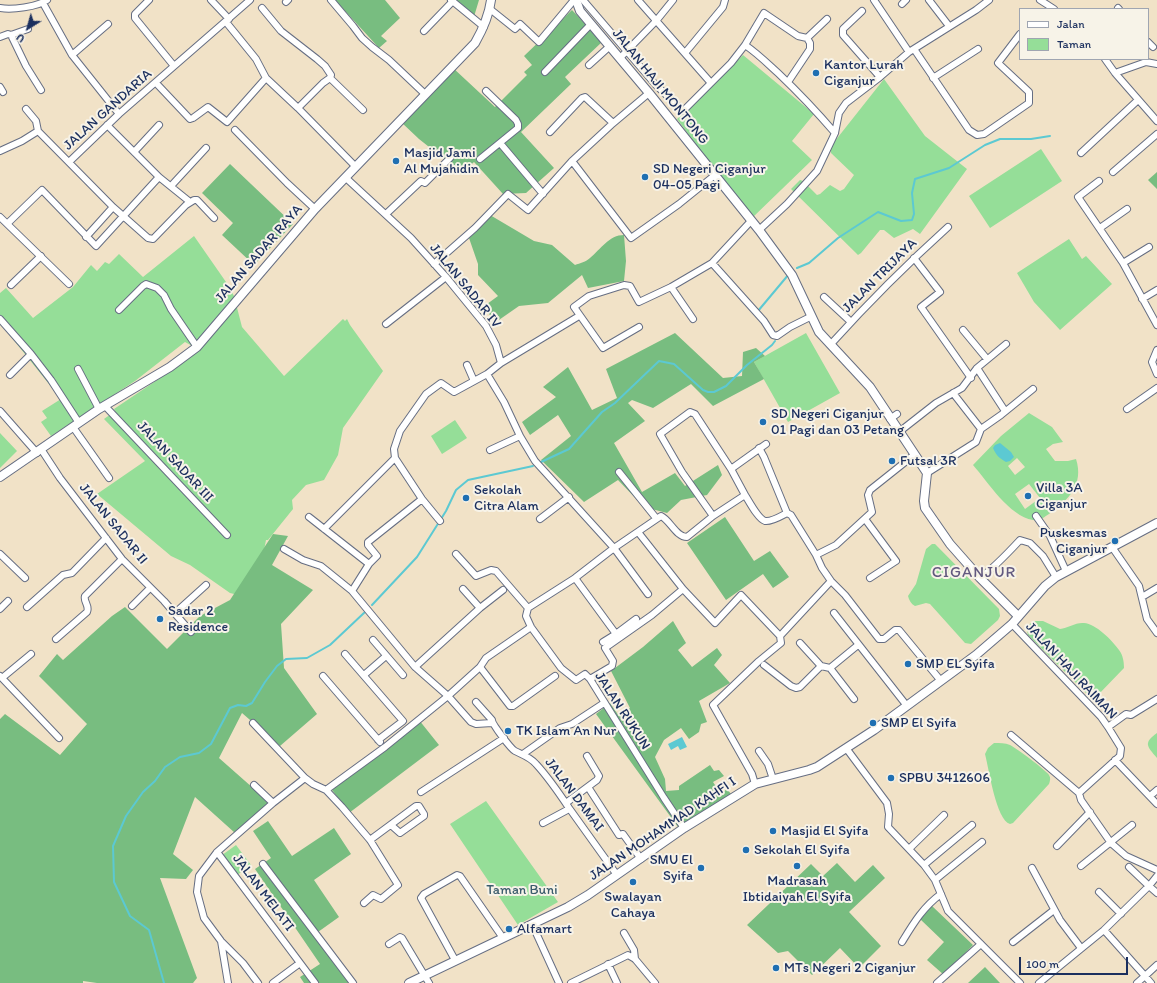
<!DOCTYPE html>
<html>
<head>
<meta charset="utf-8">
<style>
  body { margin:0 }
  #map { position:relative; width:1157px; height:983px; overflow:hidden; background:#f1e2c7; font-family:Itim,sans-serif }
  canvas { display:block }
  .legend { position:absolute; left:1019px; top:8px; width:130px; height:52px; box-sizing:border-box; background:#f7f3e8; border:1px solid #9fa5b1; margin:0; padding:5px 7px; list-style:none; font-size:12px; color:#1b2f5e }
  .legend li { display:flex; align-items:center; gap:8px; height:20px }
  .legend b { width:20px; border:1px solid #9fa5b1 }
  .north { position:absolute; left:8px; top:8px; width:40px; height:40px; -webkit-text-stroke:3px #f7f3e8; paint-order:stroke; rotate:217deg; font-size:11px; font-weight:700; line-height:16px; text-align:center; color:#1b2f5e }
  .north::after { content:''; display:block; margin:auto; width:14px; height:18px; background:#1b2f5e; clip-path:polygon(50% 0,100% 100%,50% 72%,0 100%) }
  .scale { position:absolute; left:1019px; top:957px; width:109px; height:18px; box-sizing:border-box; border:2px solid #1b2f5e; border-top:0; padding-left:5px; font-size:12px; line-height:14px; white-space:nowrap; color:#1b2f5e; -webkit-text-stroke:3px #f7f3e8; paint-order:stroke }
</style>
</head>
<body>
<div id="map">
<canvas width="1157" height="983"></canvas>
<ul class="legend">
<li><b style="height:5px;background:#fff"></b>Jalan</li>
<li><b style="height:11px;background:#95de98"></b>Taman</li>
</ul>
<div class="north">U</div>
<div class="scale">100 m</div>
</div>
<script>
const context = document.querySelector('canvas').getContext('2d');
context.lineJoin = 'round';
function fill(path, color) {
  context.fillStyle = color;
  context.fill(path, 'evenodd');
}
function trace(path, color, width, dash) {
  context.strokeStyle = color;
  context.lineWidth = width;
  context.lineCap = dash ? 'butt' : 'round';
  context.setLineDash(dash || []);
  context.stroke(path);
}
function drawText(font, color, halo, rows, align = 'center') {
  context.font = font + ' Itim,sans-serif';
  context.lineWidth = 4;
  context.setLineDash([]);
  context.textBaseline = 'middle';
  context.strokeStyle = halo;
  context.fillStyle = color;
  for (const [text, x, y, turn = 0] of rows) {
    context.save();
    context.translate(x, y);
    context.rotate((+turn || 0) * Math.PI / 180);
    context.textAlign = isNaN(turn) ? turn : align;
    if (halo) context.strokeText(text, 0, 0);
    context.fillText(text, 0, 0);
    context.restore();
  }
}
fill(new Path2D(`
  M743,55L814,114L792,141L812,160L751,219L677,119Z
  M884,79L925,136L967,169L920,234L913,229L894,238L884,230H880L861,253L858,255L791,189L800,180L803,181L817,195L820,194L830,185L840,191L844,189L854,175L831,153V146Z
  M1041,149L1062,181L990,228L969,196Z
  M194,236L226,282L234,296L242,327L284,376L343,319L345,321L347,319L350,325L383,371L343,428L338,455L324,480L306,485L292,500L293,509L268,540H266L258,582L238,595L230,593L190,565L171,556L97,494L145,461L104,419L115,411L114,409L181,364L196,348L185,342L135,381L51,436L41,422L47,418L42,411L61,399L0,323V293L6,288L33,318L73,287L91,265L97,271L105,262L109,264L119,254L143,277Z
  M1069,239L1082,259L1086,256L1112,284L1060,330L1034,302L1017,273Z
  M806,333L840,393L788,422L754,362Z
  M1029,413L1052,427L1063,442L1053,444L1046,449L1055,461H1068L1076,459C1084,484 1069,500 1049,514C1044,517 1039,522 1033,520C1009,516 988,482 973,465L1001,436ZM1017,458L1025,467L1015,475L1008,466ZM1029,484L1040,498L1025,509L1015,494Z
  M455,420L467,438L442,454L431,436Z
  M0,433L17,451L0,468Z
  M932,544H935L999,609L1000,616L998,620L971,644L965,643L930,604L926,603L915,606C911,604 909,600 908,596L916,584L926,549Z
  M1034,621H1043L1060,629C1068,628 1076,622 1084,623C1096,624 1112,640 1119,650C1123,655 1124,662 1124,668L1097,696L1092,697L1088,695L1028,635C1026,629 1028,624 1034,621Z
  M1157,733V758C1147,746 1143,743 1157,733Z
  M994,743C1000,743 1005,743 1010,745C1016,748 1046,770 1049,775C1051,778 1050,781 1049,784L1013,823L1010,824C996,820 989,769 985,754L988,748Z
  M486,801L558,902L518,925L450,824Z
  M236,845L251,865L233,878L218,858Z`), '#95de98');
fill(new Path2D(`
  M335,0H385L400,18L381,36L387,41L379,48Z
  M450,0H479L473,20Z
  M572,10L602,42L565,77L571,84L521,132L554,168L526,193L503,194L474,162L462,173L419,139L401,122L452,67L495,107L527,75L524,72L532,65L524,56Z
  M230,164L293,224L254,265L222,235L233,223L202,193Z
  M1157,172V189L1148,180Z
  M490,215L534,241L552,245L575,265C580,263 586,262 590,258C601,249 609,235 624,235L626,261L624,281L588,288L582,275L548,303L519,306L496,322L483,307L498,296L478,275V264L469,238Z
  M675,333L723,378L742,376L743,352L756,348L765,356L754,362L764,379L713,406L691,384L653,408L632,400L628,403L645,421L614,443L642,492L675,473L685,486L718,465L722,475L707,495L681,500L667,513L644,507L618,480L584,502L541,460L571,436L558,415L530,435L522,422L556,397L543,387L568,367L592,410L617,398L606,369Z
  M725,517L754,561L770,551L789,577L773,588L763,574L726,600L687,543Z
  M273,534L288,536L272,565L313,590L281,624L284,668L317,714L280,746L242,713L219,758L270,803L235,833L195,797L173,854L193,870L186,879L160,878L197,978L193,983H97L83,981V983H0V719L5,714L60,755L87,724L39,676L57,654L63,660L112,616L125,607L167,649L200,616L230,600Z
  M673,621L686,643L678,650L692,667L717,648L722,655L714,665L730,683L699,701L707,722L701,724L699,732L689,739L681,728L664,740L655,757L665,779L666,791L679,790V786L710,765L714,771L719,770L724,776L713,782L721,794L727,789L731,794L678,827L596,714L610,703L619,716L630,708L611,671L643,647Z
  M419,720L439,745L349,813L330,787Z
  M268,821L292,856L334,828L351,854L314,880L339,917L318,932L353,983H304L300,977L320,964L255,869L271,858L253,831Z
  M837,863L855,882L873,865L885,878L849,912L881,946L859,968L840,948L812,975L788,951L778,953L747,925L811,864L823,876Z
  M932,906L973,945L944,975L927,960L944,942L920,919Z
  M985,967L1000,983H968Z`), '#78bd80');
fill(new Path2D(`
  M1000,443L1011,452L1014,457L1010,461L1006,462C999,458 996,455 993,448L995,445Z
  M682,737L687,747L680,750L678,746L671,750L668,744Z`), '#5cc9d2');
trace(new Path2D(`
  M797,268L809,263L838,238L878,212L901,221L912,220L914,214L912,193L915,179L949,168L985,145L1000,139H1031L1050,136
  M758,311L789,274
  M541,462L569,449L602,412L615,403L659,361L674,364L703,390L708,392H714L726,386L747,365L772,345L775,341
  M372,605L417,557L446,511L456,490L468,480L533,466
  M164,983L149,930L130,916L114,882L113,846L126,816L143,792L155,781L165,767L180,757L199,753L211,744L230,708L238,705L246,706L252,703L265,682L277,666L286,659L307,658L330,645L365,612`), '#5cc9d2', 2);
const street = new Path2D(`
  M149,0L135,14V18L174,66
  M211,0L229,19
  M331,0L353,26L362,38L372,47L389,60L425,94
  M451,0L484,27
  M583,0L655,84L683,111L731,63L745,45L764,13L798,36L807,38L827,19
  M638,0L711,83
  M874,0L909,52
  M929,0L949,26
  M1040,0L1054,9
  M286,2L288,0
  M43,3L72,55L119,114
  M902,4L906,0
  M0,8C12,10 37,7 47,0
  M262,8L281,31L317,59L325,66L331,75L330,78
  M1118,8L1119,9
  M490,9L515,29L520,24L539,42L574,0
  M862,11L843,29V35L880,77
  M226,22L256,59L266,78L298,108L356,167
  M424,31L453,1
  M11,35L26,66L41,90
  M0,37L8,34L11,35L28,29
  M1148,42L1153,47
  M745,45C757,53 767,63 778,73C798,92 817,112 835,133
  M914,49L969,130L977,135L984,134L1029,103V92L998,63L1020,34
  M685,53L723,7L725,0
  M72,55L108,24
  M620,58L656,21L673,0
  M1105,59L1115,73L1157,121
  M589,65L610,46
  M545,72L591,24
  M1115,73L1146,62L1157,64
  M330,78L363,110
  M933,78L978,49
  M788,82L810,49V43L807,38
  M156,83L190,119L193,118L208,107L227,122L266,78
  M0,87L3,92
  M298,108L323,83L330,78
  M26,109L36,121L38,131
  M107,125L159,177L190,202
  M235,130L287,183L315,209
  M38,131L113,207L148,238L153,239L186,205L194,200H197L214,218
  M550,132L582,98L585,97L613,123
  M500,143L543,194
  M0,151L22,141L38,131
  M134,152L159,125
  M1081,153L1138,100
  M480,159L518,128V124L516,120L486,91
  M572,161L631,238L679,204L715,175
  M69,162L119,114L250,0
  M1113,172L1157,134
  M346,178L411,238L446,277L486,326L496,345L501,363
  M1099,181L1078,197L1123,263L1157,325
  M171,186L206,148
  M386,214L421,181L425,183L450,158
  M0,217L69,284
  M8,223L42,190L96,246L159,177
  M1100,228L1127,209
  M759,230L787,204L817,171L835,133L839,113L846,103L880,77L909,52L976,10L989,0
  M86,237L113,207
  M914,258L940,292L921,307L971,378
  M712,263L764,321L773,335L777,336L790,327L812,316
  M1123,263L1149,247
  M434,264L475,228L508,194L528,210L572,161L611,125L649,93
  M11,285L41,256
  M671,287L693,319
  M824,297L851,322
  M1142,299L1157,290
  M119,310L143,286L146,284L157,288L164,295L171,309L197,347
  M579,316L501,363L487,374L504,402L520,436L535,461L614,548L648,594
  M0,319L31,354L51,380L79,423
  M386,324L446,277
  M639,327L603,348L574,307L589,296L624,285L630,286L639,302L671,287L712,263L751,221
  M963,330L987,359
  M831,344C868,303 907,264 948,227
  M1157,350L1152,362L1157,374
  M467,365L474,381
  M977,368L1005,411
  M78,369L99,409
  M10,375L31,354
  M953,393L981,429
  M105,406L227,535
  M1127,409L1157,388
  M0,411L37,453
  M890,419L897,414
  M73,427L109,478
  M899,432L936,403L962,388L977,368L1006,344
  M759,448L764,457L787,513
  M41,449L60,478L122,559L164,601L191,632
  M490,450L520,436
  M731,469L766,444
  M619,472L656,518
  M927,473L976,442L981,429L1001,415L1033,389
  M787,513L791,515L816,555L822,568L831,581L845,595L879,639H884L895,630H899L941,681
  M713,516L682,472L660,434L690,412L695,414L731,469L745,495
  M1036,516L1050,536L1066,571
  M309,517L369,564
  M540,519L569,497
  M865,519L896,561L870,578
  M440,521L422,499L395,458L394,449L400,431L426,394L441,383L454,392L487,374
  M324,529L395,458
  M638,532L683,589L715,623L741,595L780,636L781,643L759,661L713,705L752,774L755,784
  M1112,547L1139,586L1147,619L1157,633
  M284,549L303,560L321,566L352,591L415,667L448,696L471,722L476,724L492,723
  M0,554L25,578
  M456,554L476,576L491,570L496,571L528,608
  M816,555L836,545L872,512L868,495L870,490L914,455
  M575,578L616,634L603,642
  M980,578C995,567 1007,554 1020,540L1030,543L1043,556L1056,577
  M463,589L480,608
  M352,591L369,564L377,556L368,545V542L422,499
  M1142,597L1157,588
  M132,606L150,588
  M27,607L63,575L72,573L106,538
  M528,608L575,578L614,548L661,516C670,520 676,537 687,537L713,516L745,495C749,501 758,519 765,521C772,522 781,516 787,513
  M528,608L526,616L531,627L561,668L576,680L585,674L590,679L664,798L684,828
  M0,609L8,601
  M175,613L206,585
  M834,613L907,706
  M1012,624L1101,717L1108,727L1121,748L1120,756L1079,793L1081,800L1111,843L1126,856L1157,870
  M616,634L636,619
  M780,636L831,581
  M56,639L87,612C90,606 83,601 85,596L122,559
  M373,640L403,675
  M800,643L821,666
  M345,654L403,721L378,740
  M764,665L791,686L796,688L800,687L821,666L830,668L858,645
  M415,667L480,608L503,590
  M480,667L510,706H513L555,676
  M830,668L854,699
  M364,675L386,656
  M0,676L59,738
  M323,676L380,742
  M2,678L31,654
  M590,679L612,666L613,661L605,648L652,615L683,589
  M476,702L492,720C492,724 511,749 515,751C523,755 530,757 536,764C548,777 559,793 569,808C585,830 601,853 617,875
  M253,723L305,778L313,784L326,790L342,807L370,840L398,885L381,899L373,895L364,903
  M1108,727L1126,714L1131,715L1157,699
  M1011,735L1079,793
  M846,748L887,803L889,814L888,827L924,865L935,880L948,911L1020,983
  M759,751L768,764L773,779
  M523,754L560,728L572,724L604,703
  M1115,760L1157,804
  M254,785L273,803
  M588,787L619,835L623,834L641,859
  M326,790L385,747L448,696L480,667L486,658L531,627
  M421,792L504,738
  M1150,796L1157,790
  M566,803L597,780L599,776L587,756
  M543,823L569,809
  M370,840L416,806H419L424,814V816L400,833L391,825
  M1057,846L1090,812
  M909,849L944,815
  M217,852L315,983
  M263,864L353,983
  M924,865L972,825
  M1081,866L1132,825
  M1129,867L1149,886L1157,876
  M1032,868L1060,920L1081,948
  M935,880L982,842
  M1099,892L1121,914
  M532,924L559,983
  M1104,930L1149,886L1157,893
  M624,933L634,950L635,959
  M221,941L228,983
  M902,942C913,924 923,907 941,894
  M1013,942L1054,910
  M389,944L400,937L402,938L429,983
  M455,960L421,898L424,894L457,875L460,876L503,938
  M608,964L617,983
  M258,983L243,963L221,941L204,918L197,892L199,876L217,852L273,803L305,778
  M273,983L300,963
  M571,983L628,955L635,959L655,983
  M937,983L981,944
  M1039,983L1104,930L1145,976L1157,965
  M1137,983L1145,976L1151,983`);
const secondary = new Path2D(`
  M576,0L580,11L649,93L759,230L792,275L819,332L870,387L927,473L924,501L925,508L950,544L980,578L1018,616
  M0,477L99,409L170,367L197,347L315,209L475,43C483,29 489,16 491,0
  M409,983L568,907L588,895L684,828L755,784L809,770L817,767L874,730L976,655L1012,624L1045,586L1056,577L1157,523`);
trace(street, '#666e83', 8);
trace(secondary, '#666e83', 10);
trace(street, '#fff', 6);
trace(secondary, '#fff', 8);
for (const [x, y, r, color] of [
  [816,73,4,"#1f6fb2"],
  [396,161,4,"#1f6fb2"],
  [645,177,4,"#1f6fb2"],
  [763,422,4,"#1f6fb2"],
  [892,461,4,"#1f6fb2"],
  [1028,496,4,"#1f6fb2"],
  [466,498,4,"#1f6fb2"],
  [1115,541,4,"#1f6fb2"],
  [160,619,4,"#1f6fb2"],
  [908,664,4,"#1f6fb2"],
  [873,723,4,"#1f6fb2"],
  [508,731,4,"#1f6fb2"],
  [891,778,4,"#1f6fb2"],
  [773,831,4,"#1f6fb2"],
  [746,850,4,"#1f6fb2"],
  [797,866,4,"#1f6fb2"],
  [701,868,4,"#1f6fb2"],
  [633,882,4,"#1f6fb2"],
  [509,929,4,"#1f6fb2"],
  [776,968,4,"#1f6fb2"]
]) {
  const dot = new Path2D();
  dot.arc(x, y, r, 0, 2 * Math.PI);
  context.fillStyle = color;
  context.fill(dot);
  trace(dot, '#f7f3e8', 1.5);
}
drawText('14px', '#1b2f5e', '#f7f3e8', [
  ["Kantor Lurah",824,65],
  ["Ciganjur",824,81],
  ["Masjid Jami",404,153],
  ["Al Mujahidin",404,169],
  ["SD Negeri Ciganjur",653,169],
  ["04-05 Pagi",653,185],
  ["SD Negeri Ciganjur",771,414],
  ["01 Pagi dan 03 Petang",771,430],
  ["Futsal 3R",900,461],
  ["Villa 3A",1036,488],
  ["Ciganjur",1036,504],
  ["Sekolah",474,490],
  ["Citra Alam",474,506],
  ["Puskesmas",1107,533,"right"],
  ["Ciganjur",1107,549,"right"],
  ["Sadar 2",168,611],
  ["Residence",168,627],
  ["SMP EL Syifa",916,664],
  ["SMP El Syifa",881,723],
  ["TK Islam An Nur",516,731],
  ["SPBU 3412606",899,778],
  ["Masjid El Syifa",781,831],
  ["Sekolah El Syifa",754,850],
  ["SMU El",693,860,"right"],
  ["Syifa",693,876,"right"],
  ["Madrasah",797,881,"center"],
  ["Ibtidaiyah El Syifa",797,897,"center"],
  ["Swalayan",633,897,"center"],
  ["Cahaya",633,913,"center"],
  ["Alfamart",517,929],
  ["MTs Negeri 2 Ciganjur",784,968]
], 'left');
drawText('14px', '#1b2f5e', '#f7f3e8', [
  ["JALAN HAJI MONTONG",660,87,51],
  ["JALAN GANDARIA",108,110,-42],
  ["JALAN SADAR RAYA",259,254,-49],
  ["JALAN TRIJAYA",880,276,-45],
  ["JALAN SADAR IV",465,286,51],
  ["JALAN SADAR III",175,462,47],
  ["JALAN SADAR II",113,524,51],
  ["JALAN HAJI RAIMAN",1071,671,47],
  ["JALAN RUKUN",622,711,57],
  ["JALAN DAMAI",574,795,53],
  ["JALAN MOHAMMAD KAHFI I",663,829,-34],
  ["JALAN MELATI",263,893,53]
]);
drawText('14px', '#3a5b6c', '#f7f3e8', [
  ["Taman Buni",522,890]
]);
context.letterSpacing = '1px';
drawText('16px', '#62597f', '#f7f3e8', [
  ["CIGANJUR",974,573]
]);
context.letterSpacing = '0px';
</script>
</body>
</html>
